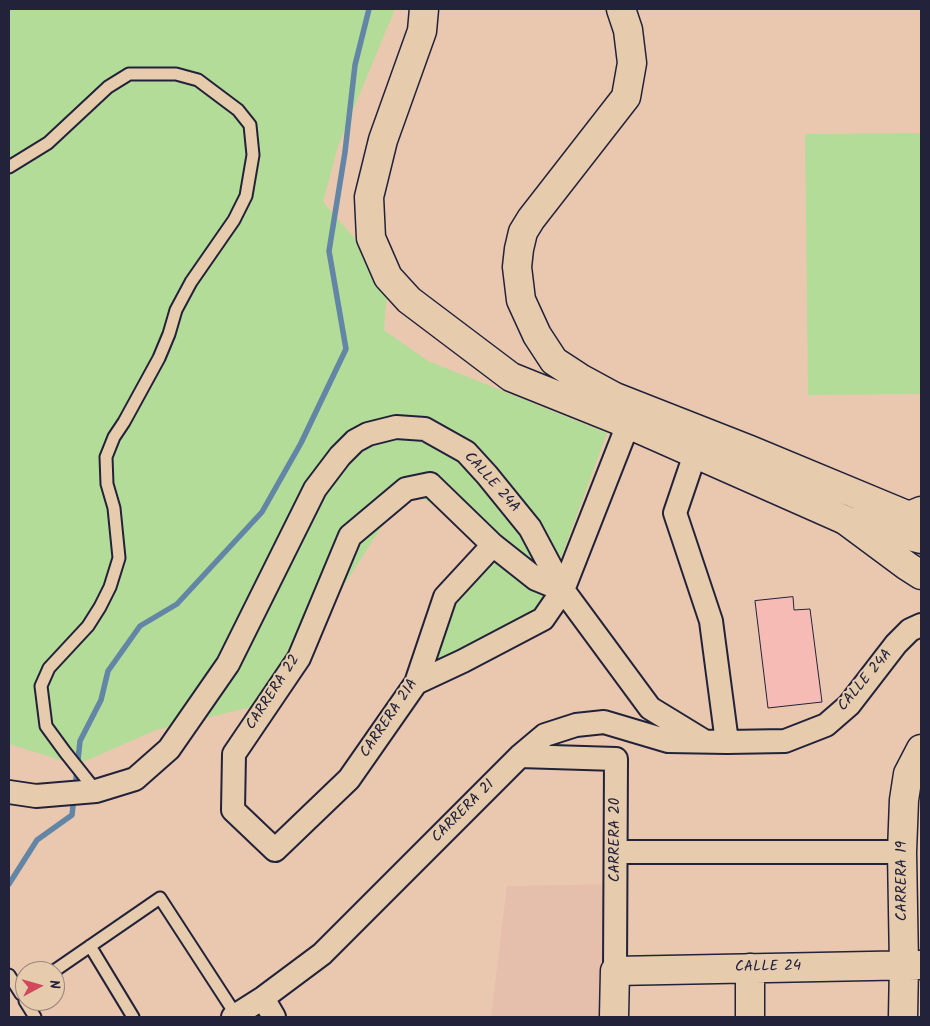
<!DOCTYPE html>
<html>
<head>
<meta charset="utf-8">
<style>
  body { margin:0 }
  #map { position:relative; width:930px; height:1026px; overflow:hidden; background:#e9c8af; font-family:Kalam,sans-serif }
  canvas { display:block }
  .frame { position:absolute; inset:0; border:10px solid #22223b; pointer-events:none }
  .north { position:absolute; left:15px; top:961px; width:50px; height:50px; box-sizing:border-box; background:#e6cbad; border:1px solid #98877f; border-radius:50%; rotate:84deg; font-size:14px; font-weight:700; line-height:20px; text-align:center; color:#22223b }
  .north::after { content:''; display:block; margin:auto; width:18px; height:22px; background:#d1495b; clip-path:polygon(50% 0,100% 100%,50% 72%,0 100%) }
</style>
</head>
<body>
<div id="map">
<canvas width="930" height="1026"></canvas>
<div class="frame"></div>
<div class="north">N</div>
</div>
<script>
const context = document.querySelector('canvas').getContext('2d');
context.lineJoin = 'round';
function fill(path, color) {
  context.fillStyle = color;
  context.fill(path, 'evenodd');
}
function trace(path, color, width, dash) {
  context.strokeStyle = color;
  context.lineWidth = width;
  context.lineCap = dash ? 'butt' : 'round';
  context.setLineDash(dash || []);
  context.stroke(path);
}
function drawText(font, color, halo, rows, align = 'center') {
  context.font = font + ' Kalam,sans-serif';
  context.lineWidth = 4;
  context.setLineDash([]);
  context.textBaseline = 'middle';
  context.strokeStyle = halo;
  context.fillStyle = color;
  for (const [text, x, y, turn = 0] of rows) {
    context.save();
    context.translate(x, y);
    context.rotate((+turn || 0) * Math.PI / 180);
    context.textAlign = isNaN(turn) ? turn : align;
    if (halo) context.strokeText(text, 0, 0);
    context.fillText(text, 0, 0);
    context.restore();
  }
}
fill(new Path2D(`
  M616,884L614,1017H491L507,886Z`), '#e5beac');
fill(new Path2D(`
  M9,9H395L338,146L323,202L388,277L384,330L428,361L607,433L555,574L479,532L406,489L268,703L156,730L76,765L9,744Z
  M921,133V394L808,395L805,134Z
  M493,545L563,590L543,619L416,683L445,597Z`), '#b3dc99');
trace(new Path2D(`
  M75,788L80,741L101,700L108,671L140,626L177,604L262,512L301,443L346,349L329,251L345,152L355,65L369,9
  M9,884L37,840L72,815L74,797`), '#6385a6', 5.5);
const building = new Path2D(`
  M793,597L794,610L810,609L822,702L768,708L755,601Z`);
fill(building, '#f7bbb6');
trace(building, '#22223b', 1);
const service = new Path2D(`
  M9,167L48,143L108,87L129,74H176L198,80L238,110L250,125L253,155L246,196L234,220L191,282L176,310L169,334L159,358L124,422L114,437L106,457L107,484L114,508L119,558L110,587L100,607L88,626L49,668L41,686L46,726L65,752L96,791
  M90,946L133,1017
  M54,971L160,898L236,1015
  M9,975L21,994L25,991
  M25,1001L35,1017`);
const minor = new Path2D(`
  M710,450L695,454L675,513L711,621L727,742
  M493,545L445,597L416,683L349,779L275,850L233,810L234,754L299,658L350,536L406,489L430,484L493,545L536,579L563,590
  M416,683L463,661L543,619L563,590L634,409
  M520,756L616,759L615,971
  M9,792L36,796L96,791L135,779L169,749L228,664L315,489L340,456L355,441L368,434L396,427L425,429L466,452L487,475L530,528L563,590L650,708L704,741
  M616,852H902
  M263,998L274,1017
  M233,1017L263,998L322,954L520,756L545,735L576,725L604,722L668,741L727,742L785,741L826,725L849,705L896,644L910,630L921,625`);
const tertiary = new Path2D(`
  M845,520L921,539
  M614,1017L615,971L921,965
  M750,1017V968
  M903,1017L904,965L902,852L904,800L908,774L921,749`);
const secondary = new Path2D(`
  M424,9L422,31L383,140L369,197L371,238L388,277L409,300L511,377L628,424L845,520L907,566L921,575
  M621,9L628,30L632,63L626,97L531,219L523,232L519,249L517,267L521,300L537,335L554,361L580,378L615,397L750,450L909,516L921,511`);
trace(service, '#22223b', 15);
trace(minor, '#22223b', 26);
trace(tertiary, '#22223b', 31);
trace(secondary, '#22223b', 31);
trace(service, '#e6cbad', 11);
trace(minor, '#e6cbad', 22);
trace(tertiary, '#e6cbad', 28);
trace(secondary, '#e6cbad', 28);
drawText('15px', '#22223b', '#e6cbad', [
  ["CALLE 24A",491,483,48],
  ["CALLE 24A",866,681,-50],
  ["CARRERA 22",274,693,-57],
  ["CARRERA 21A",390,719,-56],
  ["CARRERA 21",464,812,-45],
  ["CARRERA 20",616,840,-90],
  ["CARRERA 19",903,881,-90],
  ["CALLE 24",768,968,-1]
]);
</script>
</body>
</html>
